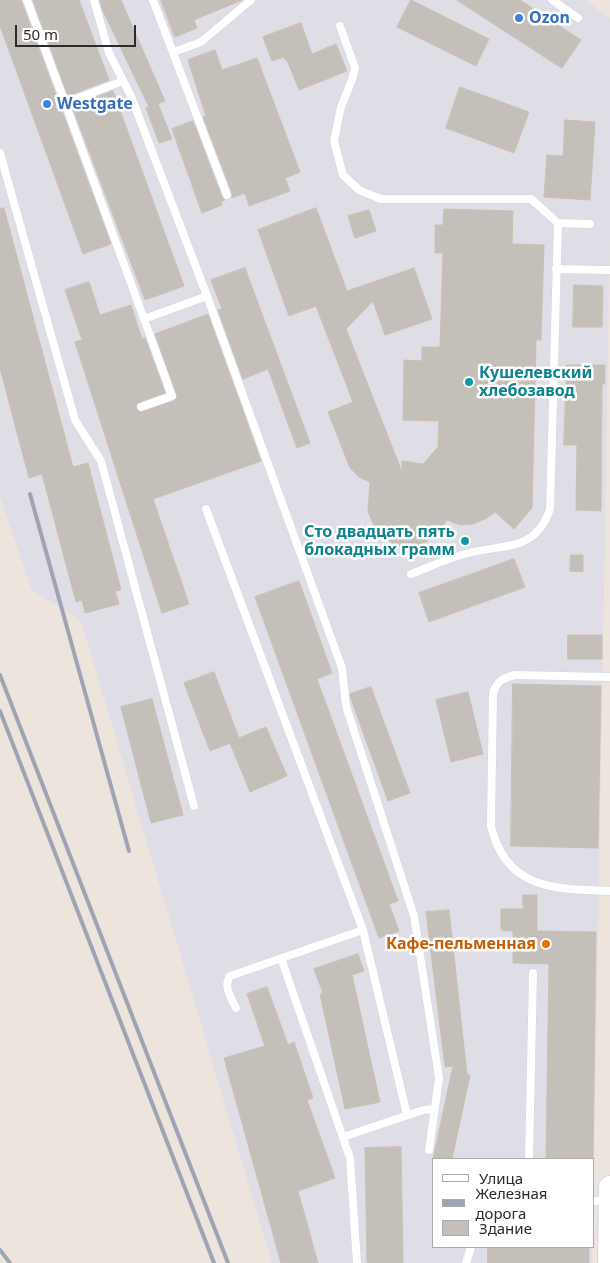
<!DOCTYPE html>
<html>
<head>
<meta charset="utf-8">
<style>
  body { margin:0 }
  #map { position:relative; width:610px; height:1263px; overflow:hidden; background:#ede5dd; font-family:"Noto Sans",sans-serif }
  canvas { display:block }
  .legend { position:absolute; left:432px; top:1158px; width:162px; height:90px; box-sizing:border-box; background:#fff; border:1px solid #aaa; margin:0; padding:6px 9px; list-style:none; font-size:15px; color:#2b2b2b }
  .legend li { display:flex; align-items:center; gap:10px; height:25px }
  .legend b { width:25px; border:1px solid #aaa }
  .scale { position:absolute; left:15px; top:25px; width:121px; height:22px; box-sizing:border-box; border:2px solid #2b2b2b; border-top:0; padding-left:6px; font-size:15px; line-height:18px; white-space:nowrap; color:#2b2b2b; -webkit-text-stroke:4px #fff; paint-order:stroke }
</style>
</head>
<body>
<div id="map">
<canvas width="610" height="1263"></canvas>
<ul class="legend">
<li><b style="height:6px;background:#fff"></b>Улица</li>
<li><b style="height:6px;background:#9fa4b5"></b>Железная дорога</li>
<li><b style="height:14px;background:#c5bfb9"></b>Здание</li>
</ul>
<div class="scale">50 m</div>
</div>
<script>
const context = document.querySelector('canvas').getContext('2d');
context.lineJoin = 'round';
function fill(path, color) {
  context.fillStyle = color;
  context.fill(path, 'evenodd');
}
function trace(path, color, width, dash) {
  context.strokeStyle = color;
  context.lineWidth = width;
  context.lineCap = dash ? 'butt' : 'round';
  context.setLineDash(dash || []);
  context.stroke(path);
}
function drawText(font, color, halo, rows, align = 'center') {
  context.font = font + ' "Noto Sans",sans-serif';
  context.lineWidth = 5;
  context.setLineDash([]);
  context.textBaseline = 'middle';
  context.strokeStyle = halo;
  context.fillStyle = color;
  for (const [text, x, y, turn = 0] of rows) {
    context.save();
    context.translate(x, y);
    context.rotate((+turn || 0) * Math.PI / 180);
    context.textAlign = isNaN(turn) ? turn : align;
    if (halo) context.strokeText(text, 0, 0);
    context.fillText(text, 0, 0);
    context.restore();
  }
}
fill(new Path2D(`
  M0,0H585L610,18V245L594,1160L434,1159V1247H592V1263H272L81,621L32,590L0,497Z`), '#dfdde5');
const building = new Path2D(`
  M0,0H21L111,244L83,254L0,26Z
  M33,0H79L109,80L68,96Z
  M100,0H121L165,101L158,104L172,139L159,143L146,108L149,107L103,11Z
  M161,0H242L194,20L197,28L175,37Z
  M411,0L489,39L476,66L397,27Z
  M457,0H520L581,40L562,68Z
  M301,23L312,54L336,44L347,71L299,90L287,60H285L284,57L272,61L263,37Z
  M215,50L222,70L257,58L300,172L285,178L290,191L249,206L245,193L232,198V193L203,117L206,116L188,60Z
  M460,87L529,112L514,153L446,128Z
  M113,91L184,286L145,300L72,106Z
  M565,120L595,122L590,200L544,197L547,155L563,156Z
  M193,121L222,197L225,200L221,202L222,205L202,213L172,129Z
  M4,208L73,467L88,463L121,590L115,591L119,604L85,613L82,600L76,602L42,474L29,478L0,368V209Z
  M316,208L347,291L414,268L432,319L385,335L373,301L346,329L402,472V461L423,464L438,447L439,421L403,420L404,360L422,361V347H440L443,253H435V225H443L444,209L513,211L512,244L544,245L541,340H536L532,508L514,529L495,512L487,518L473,524L460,525L447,520L436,535L421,545L403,547L393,544L376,531L368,511L370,482L359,477L350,468L328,412L353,402L316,306L289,316L258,230Z
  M369,210L376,231L355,238L348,216Z
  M245,268L310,443L297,448L268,369L243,379L218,310L222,309L211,280Z
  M89,282L100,315L131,305L142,339L145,338L165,393L137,403L136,408L140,412L174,401L177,397L155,334L208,314L261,461L153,499L189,604L162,613L75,342L82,340L65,290Z
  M574,285L603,286L602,327H573Z
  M567,365H605V384H602L601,511L576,510L577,445H564Z
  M571,555H583V572L570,571Z
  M514,559L525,587L429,622L419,593Z
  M299,581L332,673L317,679L398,901L389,904L399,931L379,938L255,597Z
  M568,635H602V659H568Z
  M214,672L239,738L266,727L287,776L250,792L230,743L210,751L184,683Z
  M513,684L601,686L598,848L511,846Z
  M371,687L410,793L388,801L351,699L350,694Z
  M468,692L483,754L451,762L436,700Z
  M152,699L183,815L151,823L121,707Z
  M523,895H537V931L596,932L593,1159H546L549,964L513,963V931L501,930V909H523Z
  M449,910L467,1075H470L452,1159H433L453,1066L445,1067L426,912Z
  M358,954L364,971L352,975L380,1102L345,1109L320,994L323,993L314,969Z
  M267,987L288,1045L294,1042L313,1098L307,1100L335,1178L298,1191L318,1263H281L224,1058L265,1046L247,994Z
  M401,1147L403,1263H367L365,1148Z
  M488,1247H589V1263H488Z`);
fill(building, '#c5bfb9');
trace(building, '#c8c1b6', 1);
const lane = new Path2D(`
  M27,0L65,103
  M94,0L109,53L131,96L207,296L342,668L346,706L414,916L439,1078L429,1150
  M153,0L227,195
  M552,0L578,18
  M340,26L355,68L352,80L341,107L334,141L343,175L359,190L381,199H531L558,223L550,509C535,554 501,543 465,554C446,559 429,567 411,574
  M174,52L201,42L251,0
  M123,81L65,103L144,319
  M0,153L75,420L101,461L194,806
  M558,223L590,224
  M556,269L610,270
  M141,407L172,396L144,319L207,296
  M206,509L363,930L407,1115
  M610,677L515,675C503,678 497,681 493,693L491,826C506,890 555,889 610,891
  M281,958L350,1158L357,1263
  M236,1008C231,998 223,986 230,976L363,930
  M343,1137L423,1110L435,1109
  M529,1159L533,973
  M594,1201H608
  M466,1263L471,1247`);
const secondary = new Path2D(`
  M609,1263L610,1187`);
trace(lane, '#d2d6e4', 9);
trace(secondary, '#d2d6e4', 24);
trace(lane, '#fff', 8);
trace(secondary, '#fff', 22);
trace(new Path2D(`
  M30,494L129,851
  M0,675L228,1263
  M0,711L214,1263
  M0,1250L10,1263`), '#9fa4b5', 4);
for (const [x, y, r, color] of [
  [519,18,5,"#3f7fe0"],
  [47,104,5,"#3f7fe0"],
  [469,382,5,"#0f9aa8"],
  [465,541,5,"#0f9aa8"],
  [546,944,5,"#e8710a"]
]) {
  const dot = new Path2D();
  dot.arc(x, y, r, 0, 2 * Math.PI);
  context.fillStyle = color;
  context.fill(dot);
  trace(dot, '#fff', 2);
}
drawText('bold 16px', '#366cbe', '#fff', [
  ["Ozon",529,18],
  ["Westgate",57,104]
], 'left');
drawText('bold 16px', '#0d838f', '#fff', [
  ["Кушелевский",479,373],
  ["хлебозавод",479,391],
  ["Сто двадцать пять",455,532,"right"],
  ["блокадных грамм",455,550,"right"]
], 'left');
drawText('bold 16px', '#c56008', '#fff', [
  ["Кафе-пельменная",536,944]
], 'right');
</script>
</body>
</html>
